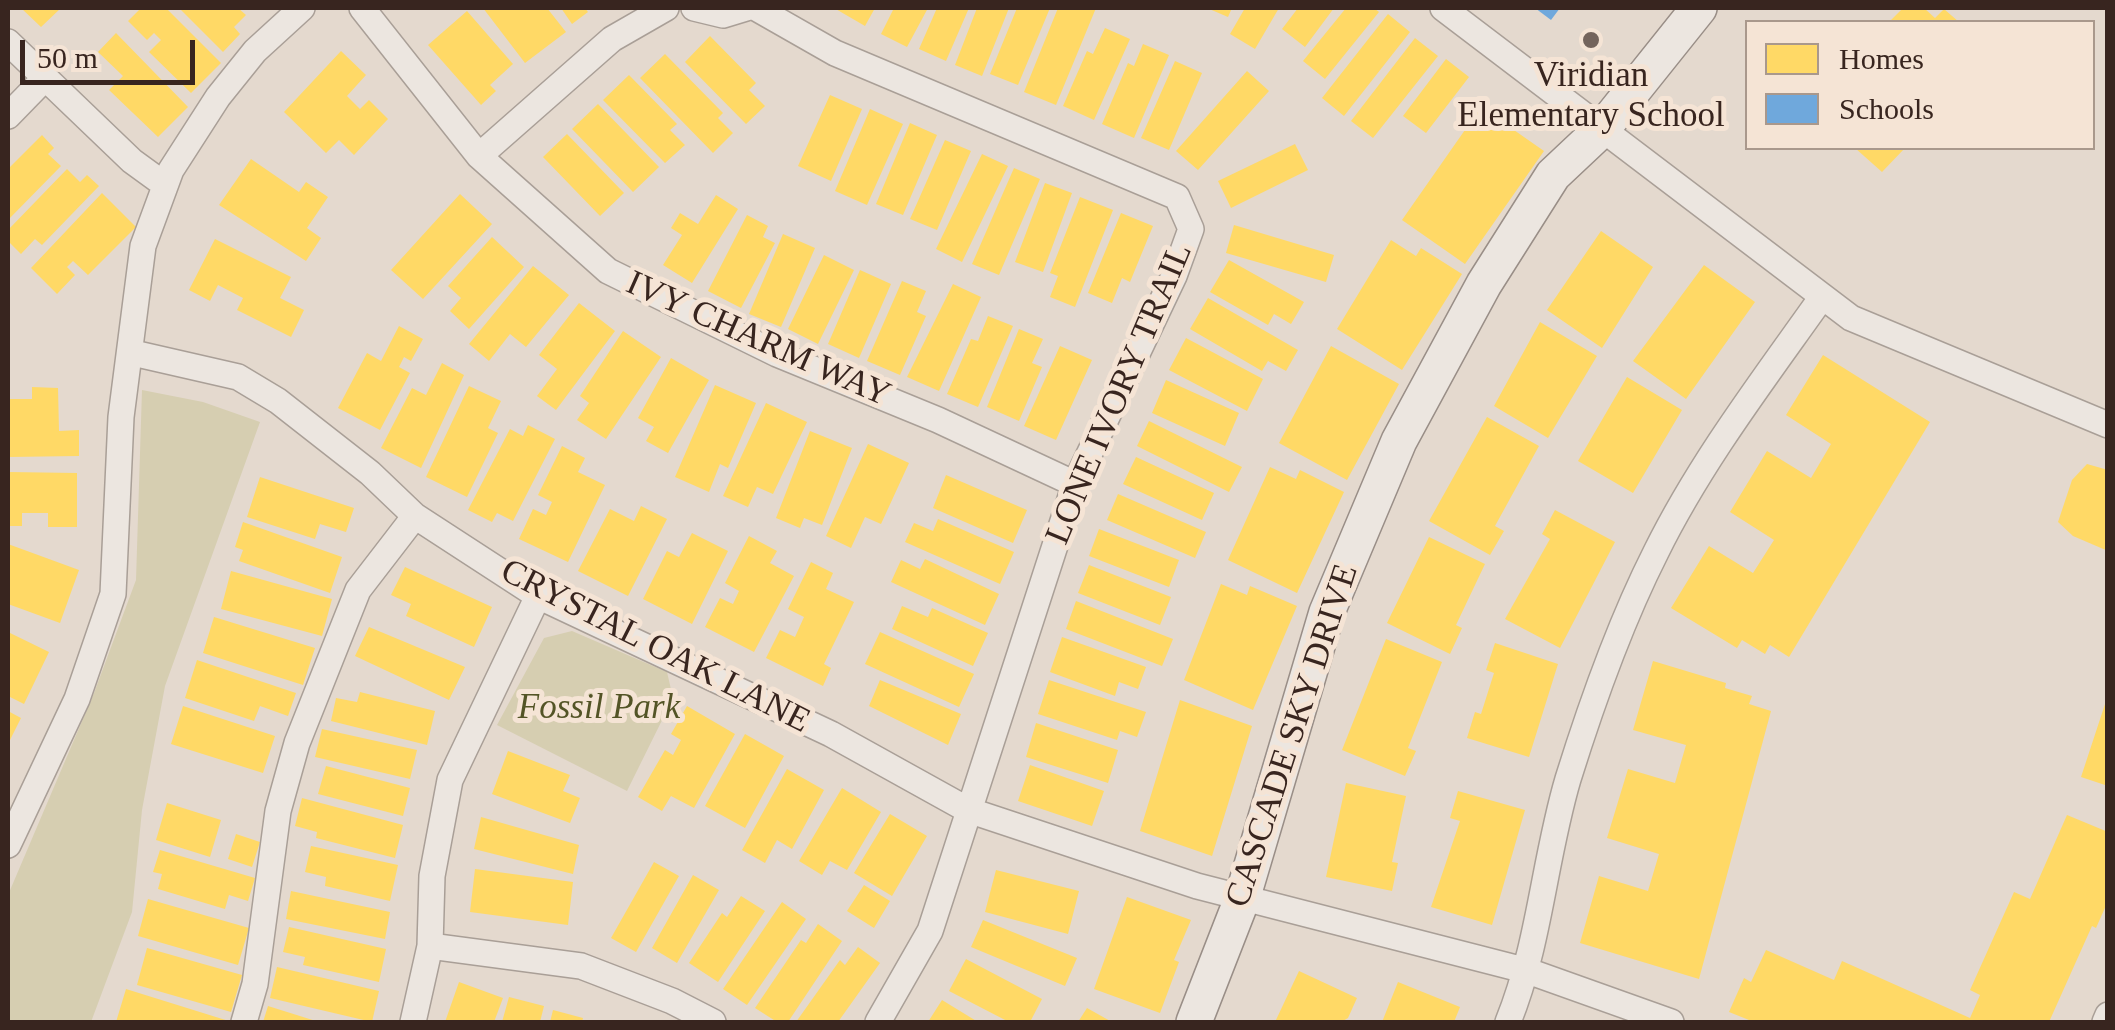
<!DOCTYPE html>
<html>
<head>
<meta charset="utf-8">
<style>
  body { margin:0 }
  #map { position:relative; width:2115px; height:1030px; overflow:hidden; background:#e4d9ce; font-family:"Times New Roman",serif }
  canvas { display:block }
  .frame { position:absolute; inset:0; border:10px solid #38251f; pointer-events:none }
  .legend { position:absolute; left:1745px; top:20px; width:350px; height:130px; box-sizing:border-box; background:#f5e4d5; border:2px solid #a9988c; margin:0; padding:12px 18px; list-style:none; font-size:30px; color:#38251f }
  .legend li { display:flex; align-items:center; gap:20px; height:50px }
  .legend b { width:50px; border:2px solid #a9988c }
  .scale { position:absolute; left:20px; top:40px; width:175px; height:45px; box-sizing:border-box; border:5px solid #38251f; border-top:0; padding-left:12px; font-size:30px; line-height:35px; white-space:nowrap; color:#38251f; -webkit-text-stroke:8px #f5e4d5; paint-order:stroke }
</style>
</head>
<body>
<div id="map">
<canvas width="2115" height="1030"></canvas>
<div class="frame"></div>
<ul class="legend">
<li><b style="height:28px;background:#ffd966"></b>Homes</li>
<li><b style="height:28px;background:#6fa8dc"></b>Schools</li>
</ul>
<div class="scale">50 m</div>
</div>
<script>
const context = document.querySelector('canvas').getContext('2d');
context.lineJoin = 'round';
function fill(path, color) {
  context.fillStyle = color;
  context.fill(path, 'evenodd');
}
function trace(path, color, width, dash) {
  context.strokeStyle = color;
  context.lineWidth = width;
  context.lineCap = dash ? 'butt' : 'round';
  context.setLineDash(dash || []);
  context.stroke(path);
}
function drawText(font, color, halo, rows, align = 'center') {
  context.font = font + ' "Times New Roman",serif';
  context.lineWidth = 10;
  context.setLineDash([]);
  context.textBaseline = 'middle';
  context.strokeStyle = halo;
  context.fillStyle = color;
  for (const [text, x, y, turn = 0] of rows) {
    context.save();
    context.translate(x, y);
    context.rotate((+turn || 0) * Math.PI / 180);
    context.textAlign = isNaN(turn) ? turn : align;
    if (halo) context.strokeText(text, 0, 0);
    context.fillText(text, 0, 0);
    context.restore();
  }
}
fill(new Path2D(`
  M142,390L203,402L260,422L165,686L142,810L132,912L91,1022H8V895L94,693L136,580Z
  M572,631L667,672L673,698L627,791L497,725L544,638Z`), '#d6ceb1');
fill(new Path2D(`
  M21,8H61L41,27Z
  M141,8H166L221,63L191,93L149,52L161,40L154,33L147,40L128,21Z
  M179,8H238L246,15L234,27L240,34L223,52Z
  M483,8H547L566,32L525,63Z
  M561,8H585L588,12L572,24Z
  M834,8H875L865,26Z
  M894,8H928L907,47L881,34Z
  M937,8H969L946,61L919,49Z
  M977,8H1009L982,76L955,65Z
  M1017,8H1050L1018,85L990,74Z
  M1058,8H1096L1056,105L1024,92Z
  M1207,8H1232L1228,17Z
  M1245,8H1279L1255,49L1230,34Z
  M1298,8H1334L1305,47L1282,29Z
  M1346,8H1374L1379,12L1325,79L1303,61Z
  M1903,8H1924L1935,18L1944,9L1959,22H1889Z
  M467,11L513,64L490,85L496,91L481,105L428,45Z
  M1388,14L1410,32L1344,116L1322,98Z
  M1105,28L1130,39L1094,120L1063,106L1087,51L1093,54Z
  M116,33L188,107L158,137L109,90L123,76L98,52Z
  M710,36L756,83L749,90L765,106L746,124L685,62Z
  M1415,38L1438,56L1373,138L1351,121Z
  M1143,44L1169,55L1134,138L1102,124L1128,63L1134,66Z
  M341,51L366,75L347,96L360,109L369,100L388,119L354,155L339,140L326,153L284,112Z
  M665,54L723,113L718,118L733,133L713,153L640,78Z
  M1446,59L1469,77L1426,133L1403,116Z
  M1175,61L1202,73L1169,150L1141,138Z
  M1247,71L1269,91L1198,170L1176,151Z
  M629,75L677,124L670,130L685,145L665,163L603,100Z
  M830,95L862,109L831,181L798,166Z
  M598,104L659,167L633,192L572,129Z
  M1481,107L1544,151L1465,264L1402,220Z
  M870,109L903,124L867,205L835,191Z
  M910,123L937,135L903,215L876,204Z
  M567,134L624,193L600,216L543,157Z
  M42,135L54,148L48,154L61,166L8,220V169Z
  M945,140L971,151L937,230L910,219Z
  M1295,144L1308,170L1231,208L1218,181Z
  M1855,148H1905L1882,172Z
  M982,154L1008,166L962,262L936,249Z
  M251,159L299,192L306,182L328,197L307,228L321,238L306,261L219,205Z
  M1014,168L1040,179L999,275L972,264Z
  M67,169L80,182L87,175L99,186L42,245L35,239L21,254L8,241V230Z
  M1045,183L1072,193L1043,272L1015,262Z
  M102,193L136,227L88,275L73,261L67,267L75,275L57,294L31,268Z
  M460,194L492,224L423,299L391,270Z
  M716,195L738,209L692,283L663,265L682,235L671,228L680,213L698,224Z
  M1080,197L1113,210L1075,307L1050,297L1058,276L1050,273Z
  M1121,213L1153,226L1130,282L1122,278L1112,303L1088,293Z
  M747,215L768,226L763,237L775,243L741,308L708,291Z
  M1234,225L1334,255L1326,282L1226,253Z
  M1601,231L1653,267L1602,348L1547,310Z
  M783,234L815,248L781,327L749,314Z
  M492,237L524,267L469,329L450,311L461,298L448,286Z
  M215,239L291,277L280,298L304,310L291,337L237,310L243,298L218,285L210,301L189,290Z
  M1391,240L1416,256L1421,248L1462,274L1402,370L1337,329Z
  M824,255L854,270L818,344L788,329Z
  M1229,260L1304,302L1291,324L1274,314L1268,325L1210,292Z
  M1704,265L1755,302L1686,399L1633,361Z
  M533,266L569,295L526,347L510,334L489,361L469,344Z
  M860,270L891,284L859,358L828,344Z
  M902,281L926,291L917,312L926,316L900,375L867,361Z
  M953,284L981,297L939,391L907,377Z
  M1208,298L1298,350L1286,371L1268,361L1262,371L1190,329Z
  M579,303L615,331L556,410L537,396L557,369L539,355Z
  M988,316L1013,326L978,407L947,394L971,339L978,341Z
  M1540,322L1597,356L1548,438L1494,406Z
  M399,326L423,339L411,361L404,357L399,367L410,373L380,430L338,408L367,353L381,361Z
  M1019,329L1043,339L1032,363L1042,367L1019,421L987,407Z
  M623,331L661,357L606,439L577,420L589,403L580,396Z
  M1186,338L1263,379L1247,411L1169,370Z
  M1060,346L1092,360L1056,440L1024,426Z
  M1331,346L1399,384L1347,480L1279,443Z
  M1823,355L1930,422L1789,657L1770,645L1765,654L1742,640L1737,648L1671,608L1709,546L1753,573L1774,540L1730,512L1767,451L1811,478L1831,444L1786,415Z
  M671,358L709,380L668,453L646,441L654,427L638,418Z
  M442,363L464,375L421,468L381,448L412,388L426,395Z
  M1627,377L1682,410L1633,493L1578,461Z
  M1166,380L1239,413L1225,446L1152,413Z
  M715,385L756,403L728,468L720,464L709,492L675,477Z
  M469,386L501,401L488,428L498,433L467,497L426,477Z
  M32,387L58,388L59,431L79,430V456L8,457V399H32Z
  M766,403L807,422L773,494L757,487L748,507L723,496Z
  M1487,417L1539,446L1495,526L1504,531L1490,555L1429,521Z
  M1149,421L1242,467L1229,492L1137,446Z
  M528,425L555,439L513,521L497,513L492,522L468,510L510,429L523,436Z
  M810,431L852,448L822,525L804,518L800,528L776,518Z
  M868,444L909,463L881,524L865,517L851,548L826,536Z
  M562,446L585,458L578,472L605,485L568,562L519,539L533,509L546,515L552,502L538,495Z
  M1136,457L1214,493L1202,520L1123,484Z
  M2087,464L2108,470V551L2073,536L2058,522L2072,480Z
  M1270,467L1296,479L1300,470L1344,492L1297,593L1228,560Z
  M8,472L77,473V527H48V513H22V526H8Z
  M946,475L1027,510L1013,543L933,508Z
  M260,477L354,508L346,532L320,524L315,539L247,517Z
  M1118,494L1206,532L1195,558L1107,520Z
  M641,506L667,519L628,596L578,571L610,509L634,521Z
  M1555,510L1615,542L1560,648L1505,619L1550,539L1542,534Z
  M938,519L1014,552L1000,584L905,542L914,523L933,531Z
  M243,522L342,557L330,593L239,561L243,550L235,547Z
  M1099,529L1179,560L1169,587L1089,556Z
  M692,533L728,551L692,624L643,599L667,551L679,557Z
  M749,536L777,551L770,563L794,576L754,652L705,627L720,598L733,604L739,591L725,583Z
  M1429,537L1485,564L1456,625L1462,628L1450,654L1387,623Z
  M8,544L79,570L60,623L8,604Z
  M925,559L999,594L985,625L891,582L901,560L920,569Z
  M811,562L833,573L826,589L854,602L824,664L831,668L823,686L766,658L780,630L795,637L804,617L788,609Z
  M1089,565L1171,597L1160,625L1078,593Z
  M405,567L492,607L474,647L406,616L411,604L391,595Z
  M231,571L332,599L322,636L221,609Z
  M1221,584L1247,595L1250,586L1297,606L1253,710L1184,680Z
  M1076,601L1173,639L1162,666L1066,629Z
  M902,606L928,617L932,608L988,633L973,666L892,629Z
  M214,617L315,648L303,685L203,653Z
  M369,627L465,667L449,700L355,656Z
  M8,632L49,652L24,704L8,696Z
  M880,632L974,674L959,707L865,664Z
  M1062,637L1146,667L1138,689L1119,682L1115,696L1050,672Z
  M1386,639L1442,662L1408,748L1416,751L1405,776L1342,750Z
  M1495,643L1558,664L1529,757L1467,738L1475,712L1481,714L1494,673L1486,670Z
  M197,660L296,693L288,716L260,706L254,721L185,698Z
  M1653,661L1726,683L1725,688L1752,696L1749,704L1771,711L1699,979L1580,943L1599,876L1648,891L1659,854L1607,838L1628,769L1675,783L1686,745L1633,730Z
  M880,680L961,714L948,745L869,706Z
  M1049,680L1146,712L1137,737L1120,731L1117,740L1038,714Z
  M360,692L435,711L427,745L331,721L336,698L357,702Z
  M2107,698H2108V786L2081,777Z
  M1180,700L1252,726L1212,856L1140,831Z
  M183,706L275,736L263,773L171,744Z
  M687,706L735,734L694,808L671,796L662,811L638,797L665,750L673,755L681,740L671,734Z
  M8,711L21,718L8,744Z
  M1036,723L1118,750L1108,783L1026,757Z
  M322,729L417,750L410,779L315,757Z
  M745,734L784,756L745,828L705,806Z
  M508,751L570,775L563,791L580,798L570,823L492,794Z
  M1030,765L1104,791L1092,826L1018,801Z
  M326,766L410,788L403,816L318,794Z
  M787,769L824,790L792,849L777,840L765,863L742,850Z
  M1346,783L1406,796L1392,862L1398,863L1392,891L1326,877Z
  M842,788L881,812L847,870L830,861L822,875L799,861Z
  M1458,791L1525,810L1492,925L1431,907L1460,821L1450,818Z
  M302,798L403,825L395,858L316,838L317,832L295,826Z
  M167,803L221,820L210,857L156,840Z
  M890,814L927,836L892,896L854,873Z
  M2067,815L2108,832V901L2096,928L2092,926L2049,1022H1754L1729,1012L1744,978L1751,982L1766,950L1834,980L1842,961L1970,1018L1980,995L1970,990L2014,892L2030,899Z
  M481,817L579,845L573,874L474,849Z
  M236,834L260,842L252,867L228,859Z
  M311,846L398,865L390,901L325,886L326,877L305,872Z
  M160,850L255,878L248,901L229,895L225,909L158,889L162,874L153,872Z
  M654,862L679,876L636,952L611,938Z
  M475,869L573,882L568,925L470,912Z
  M996,870L1079,891L1068,934L985,912Z
  M693,875L719,890L677,963L652,948Z
  M864,885L890,901L874,928L847,911Z
  M291,891L390,912L385,939L286,919Z
  M741,896L765,911L718,982L689,963L722,913L727,917Z
  M1127,897L1191,920L1174,960L1179,962L1160,1013L1094,989Z
  M148,899L249,928L238,965L138,936Z
  M782,902L806,919L747,1005L723,989Z
  M983,920L1077,958L1065,986L971,947Z
  M818,924L842,941L788,1022H777L755,1008L801,940L806,943Z
  M289,927L386,949L379,982L303,965L305,957L283,952Z
  M858,947L880,963L838,1022H796L840,960L845,965Z
  M147,948L242,975L231,1012L137,985Z
  M966,959L1042,999L1030,1022H1009L949,991Z
  M277,967L379,991L372,1022L270,998Z
  M1299,971L1357,998L1348,1018L1341,1022H1275Z
  M459,982L503,998L494,1022H445Z
  M1398,982L1460,1007L1454,1022H1382Z
  M126,989L232,1022H116Z
  M509,997L544,1006L540,1022H502Z
  M942,1000L978,1022H928Z
  M268,1006L319,1022H263Z
  M1087,1008L1112,1022H1078Z
  M553,1010L583,1018L582,1022H550Z`), '#ffd966');
fill(new Path2D(`
  M1535,8H1560L1551,20Z`), '#6fa8dc');
const street = new Path2D(`
  M362,8L479,156L608,271L777,354L938,420L1075,484
  M694,8L723,15L746,8
  M756,8L835,53L1177,197L1191,229L1174,276L1075,484L930,931L878,1022
  M1443,8L1851,318L2108,425
  M8,42L132,161L165,185
  M8,116L45,78
  M479,156L612,39L666,8
  M133,353L238,377L278,401L370,473L415,516L538,596L831,734L968,810L1197,886L1528,971L1671,1022
  M8,845L77,699L113,594L121,417L143,246L171,170L218,97L255,51L302,8
  M430,946L581,966L672,1001L713,1022
  M244,1022L255,984L278,811L297,743L358,590L415,516
  M413,1022L430,946L432,876L450,780L538,596
  M1508,1022C1540,943 1544,860 1568,779C1592,702 1619,625 1656,552C1701,461 1764,379 1822,297
  M2105,1022L2108,1015`);
const secondary = new Path2D(`
  M1194,1022L1242,899L1327,612L1399,441L1484,284L1553,175L1603,128L1699,8`);
trace(street, '#a99f97', 28);
trace(secondary, '#998e87', 38);
trace(street, '#ece6e0', 25);
trace(secondary, '#ece6e0', 35);
for (const [x, y, r, color] of [
  [1591,40,10,"#74645c"]
]) {
  const dot = new Path2D();
  dot.arc(x, y, r, 0, 2 * Math.PI);
  context.fillStyle = color;
  context.fill(dot);
  trace(dot, '#f5e4d5', 4);
}
drawText('35px', '#38251f', '#f5e4d5', [
  ["Viridian",1591,77],
  ["Elementary School",1591,117]
]);
drawText('35px', '#38251f', '#f5e4d5', [
  ["IVY CHARM WAY",758,340,24],
  ["LONE IVORY TRAIL",1120,394,-67],
  ["CRYSTAL OAK LANE",655,647,27],
  ["CASCADE SKY DRIVE",1293,736,-72]
]);
drawText('italic 35px', '#535426', '#f5e4d5', [
  ["Fossil Park",599,709]
]);
</script>
</body>
</html>
